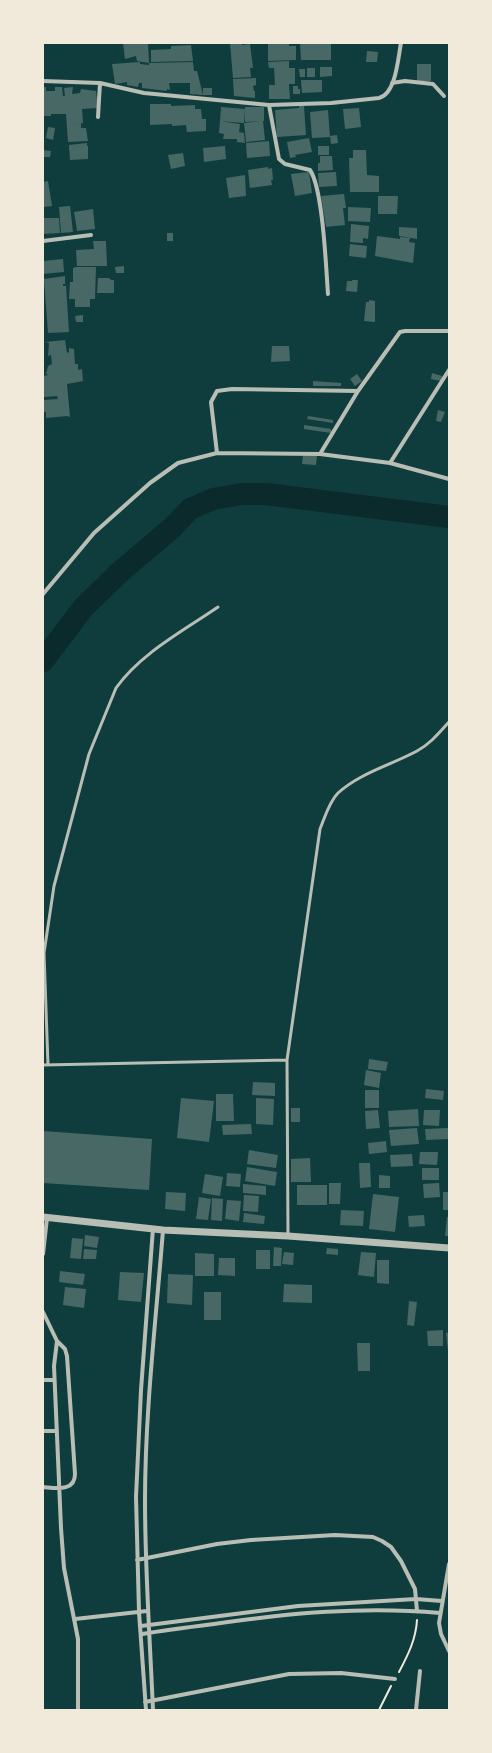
<!DOCTYPE html>
<html>
<head>
<meta charset="utf-8">
<style>
  body { margin:0 }
  #map { position:relative; width:492px; height:1753px; overflow:hidden; background:#0f3d3e; font-family:"Golos Text",sans-serif }
  canvas { display:block }
  .frame { position:absolute; inset:0; border:44px solid #f1e9da; pointer-events:none }
</style>
</head>
<body>
<div id="map">
<canvas width="492" height="1753"></canvas>
<div class="frame"></div>
</div>
<script>
const context = document.querySelector('canvas').getContext('2d');
context.lineJoin = 'round';
function trace(path, color, width, dash) {
  context.strokeStyle = color;
  context.lineWidth = width;
  context.lineCap = dash ? 'butt' : 'round';
  context.setLineDash(dash || []);
  context.stroke(path);
}
function fill(path, color) {
  context.fillStyle = color;
  context.fill(path, 'evenodd');
}
trace(new Path2D(`
  M43,661L83,608L120,572L173,527L190,509L213,499L241,494H266L449,517`), '#0a2a2b', 22);
fill(new Path2D(`
  M123,43H148L149,63L137,61L136,56L125,59Z
  M230,43H242V45L250,44L253,68H250L251,77L233,78Z
  M268,43H289V46H296V60L268,61Z
  M300,43H331V60H301Z
  M191,45L193,61L151,62V50L171,49V46Z
  M367,51L378,52L377,62H366Z
  M289,61V68H295V84H289L290,99H269V85H275L274,68H269L268,62Z
  M140,62V64L149,65V63L193,62L194,71H197L203,95L190,94V83H169L170,90L167,89V91L142,88V83H139L138,87L127,85V82L115,84L112,64Z
  M417,64H431V81H417Z
  M320,67H332V76L320,77Z
  M307,68H315V77H307Z
  M299,69H305V77H300Z
  M256,78V85L253,86L254,91H255V98L234,96L233,79Z
  M301,80H322V92L302,93Z
  M293,86H298V89H300V94H293Z
  M43,87H46V91H55V87H62L63,96H65L64,88L73,87L72,94L80,93L81,89L96,91L98,108L82,109L83,123L71,124L81,123V128H86L88,141L68,142L66,114H51V116H43Z
  M203,88H212V95H203Z
  M150,104H171V106L195,105V109H201L202,119H206V131L187,132L186,125L172,126V118V124L150,125Z
  M299,106H304L306,135L277,137L275,110L299,108Z
  M221,107L245,109L244,123L220,121Z
  M245,107H264V121L245,122Z
  M359,108L361,127L345,129L343,109Z
  M328,110L330,137L312,138L310,112Z
  M220,121L240,124L239,132L244,133L245,143L237,142V139H223L224,134L219,133Z
  M263,121L265,140L246,142L244,123Z
  M48,127L55,128L53,140L46,138Z
  M337,135L338,143L331,144L330,136Z
  M309,138L312,152L295,155L296,157L290,158L287,142Z
  M269,141L270,156L247,158L246,143Z
  M87,143V146H88V159L70,160L69,145Z
  M225,146L226,159L204,162L203,148Z
  M318,146H329V155H318Z
  M43,150L51,151L50,157H43Z
  M353,150H366L367,175L379,176V192H350L349,158H353Z
  M183,153L185,166L171,169L168,155Z
  M320,156H332L333,170L318,171V163H320Z
  M268,167V169L272,168L273,180H271L272,185L250,188L248,170Z
  M309,172L312,193L295,196L291,174Z
  M336,172L337,186L319,187L318,173Z
  M245,175L246,196L229,198L226,178Z
  M48,181L52,206L43,207V182Z
  M344,194L346,208H343L345,225L326,227L321,196Z
  M378,196H398L397,214H378Z
  M70,206L73,232L61,233L59,207Z
  M348,207L371,208L370,222L348,221Z
  M93,209L95,229L77,231L74,212Z
  M43,218H59L60,233L43,234Z
  M351,224L369,226L368,239L363,238V243L350,242Z
  M399,227L417,228V239L399,236Z
  M167,233H173V241H167Z
  M377,236L400,239V237L410,238L409,242L415,243L413,263L375,256Z
  M93,241H106L107,266H77L76,250L94,249Z
  M350,244L367,246L366,258L349,256Z
  M63,259L64,272L43,274V261Z
  M124,266V273H116L115,267Z
  M76,267H96L95,299H90V307H75V299H69L70,282H73V268Z
  M65,276V284H63V286H66L69,332L48,333L44,279Z
  M98,278H109L111,280H114V293H97Z
  M352,280H358L357,292L346,291L347,281H352Z
  M369,300L375,301V322L364,321L366,302H369Z
  M83,315V322H76L75,316Z
  M65,340L67,353L69,352V348L74,349L75,364H78V370L82,369L83,381L67,384L70,417L67,416L46,418V412H44L43,400L58,399L57,396L44,397L43,391V376L49,375L46,374L48,366L52,364L51,355L48,356L49,343L45,342Z
  M272,346H289L290,361L271,362Z
  M432,373L442,376L441,381L431,379Z
  M357,374L362,381L355,386L350,379Z
  M313,381L341,383V386H313Z
  M438,410L445,412L441,422L436,421Z
  M308,416L333,420V423L307,419Z
  M304,425L331,429V433L304,429Z
  M303,455L317,456L316,465L302,464Z
  M369,1059L388,1062L386,1071L368,1069Z
  M366,1070L381,1073L379,1088L364,1085Z
  M253,1082L275,1083V1096L252,1095Z
  M426,1089L444,1091L443,1100L425,1098Z
  M365,1090H379V1108H365Z
  M216,1094H233L234,1121H216Z
  M181,1098L214,1101L209,1142L177,1138Z
  M256,1098L274,1099L273,1125L256,1124Z
  M291,1108H300V1122H291Z
  M418,1109L419,1126L389,1127L388,1111Z
  M378,1110L380,1128L366,1129L365,1111Z
  M424,1110H440L439,1126L423,1125Z
  M251,1124L252,1134L223,1135L222,1125Z
  M417,1128L419,1144L391,1146L389,1130Z
  M448,1128V1139L426,1140L425,1129Z
  M43,1131L152,1139L149,1190L43,1183Z
  M386,1141L387,1152L369,1154L368,1143Z
  M249,1150L278,1155L276,1168L247,1164Z
  M420,1152H438L437,1165L419,1164Z
  M412,1154L413,1166L391,1167L390,1155Z
  M310,1158L311,1182H291V1159Z
  M359,1163H370L371,1187L360,1188Z
  M247,1167L277,1172L275,1186L245,1181Z
  M422,1168H439V1180H422Z
  M227,1173L241,1174L240,1187L226,1186Z
  M205,1174L223,1177L220,1196L202,1193Z
  M379,1175L390,1176V1188H379Z
  M329,1183H341L340,1204H329Z
  M439,1183L440,1197L424,1198L423,1184Z
  M243,1184L266,1186V1195L243,1193Z
  M297,1185H327V1205H297Z
  M166,1192L186,1193L185,1211L165,1209Z
  M443,1192H449V1210H443Z
  M373,1194L399,1197L395,1232L369,1229Z
  M244,1195L259,1196L258,1212L243,1211Z
  M199,1197L211,1199L208,1220L196,1219Z
  M212,1198L223,1199L222,1221L211,1220Z
  M227,1200L241,1201L239,1221L225,1219Z
  M341,1210L364,1211L363,1226L340,1225Z
  M244,1213L265,1216L264,1224L243,1222Z
  M424,1215L425,1226L409,1227L408,1216Z
  M447,1217H449V1236H445Z
  M85,1235L99,1237L97,1248L84,1246Z
  M72,1238L83,1239L81,1259L70,1258Z
  M274,1247L282,1248L281,1266H273Z
  M327,1248L338,1249V1255L326,1254Z
  M84,1249L97,1250L96,1259H83Z
  M256,1250H270V1269H256Z
  M284,1252L294,1253L293,1265L282,1264Z
  M361,1252L376,1253L374,1277L358,1275Z
  M195,1253L214,1254V1276H195Z
  M219,1258H235V1276L218,1275Z
  M377,1260H389V1284L377,1283Z
  M60,1271L85,1274L83,1285L59,1282Z
  M120,1272L144,1273L141,1302L118,1300Z
  M168,1274L193,1275L192,1305L167,1303Z
  M284,1284L312,1285V1303L283,1302Z
  M65,1287L86,1289L84,1308L63,1305Z
  M204,1292H221V1320H204Z
  M409,1301L417,1302L414,1326L407,1325Z
  M443,1330V1346H428L427,1331Z
  M449,1332V1351H448L446,1333Z
  M357,1343H370V1371H358Z`), '#486865');
trace(new Path2D(`
  M399,1672C408,1655 416,1639 417,1620
  M379,1710L391,1686`), '#f1e9da', 2);
trace(new Path2D(`
  M43,1065L287,1060
  M48,1065L44,953L54,886L89,754L116,688C141,653 183,631 218,607
  M288,1236L287,1060L320,829C325,817 329,802 338,793C360,773 391,765 417,751C430,744 439,733 449,722`), '#b8beb3', 3);
trace(new Path2D(`
  M43,81L100,83L144,93L269,105L331,103L379,98C396,94 398,58 401,43
  M392,83L405,81L433,84L444,96
  M269,105L279,159L285,164L310,170C323,189 326,268 328,294
  M98,117L100,83
  M43,241L91,235
  M358,391L400,332L405,331H449
  M217,453L211,402L217,391L232,389L358,391L320,454
  M390,463L449,479
  M43,594L94,533L150,483L178,463L217,453L320,454L390,463L449,370
  M43,1254L47,1218
  M43,1312L57,1341L65,1349L67,1356L75,1474C75,1492 56,1488 43,1487
  M57,1341L54,1366L61,1528L64,1568L78,1639V1710
  M43,1380H54
  M43,1431H57
  M137,1560L217,1544L251,1540L335,1535L373,1537L382,1541L391,1547L401,1561L415,1589L417,1611
  M449,1564L439,1623L441,1634L449,1651
  M75,1619L147,1611
  M141,1626L298,1606L416,1599L442,1601
  M142,1634C166,1630 190,1627 214,1624C289,1613 364,1606 440,1613
  M145,1702L289,1674L341,1673L395,1679
  M146,1710L139,1612L136,1497L141,1390L153,1228
  M153,1710C150,1640 145,1571 145,1501C145,1411 156,1320 163,1230
  M416,1710L420,1671`), '#b8beb3', 4);
trace(new Path2D(`
  M43,1217L163,1230L288,1236L449,1248`), '#b8beb3', 7);
</script>
</body>
</html>
